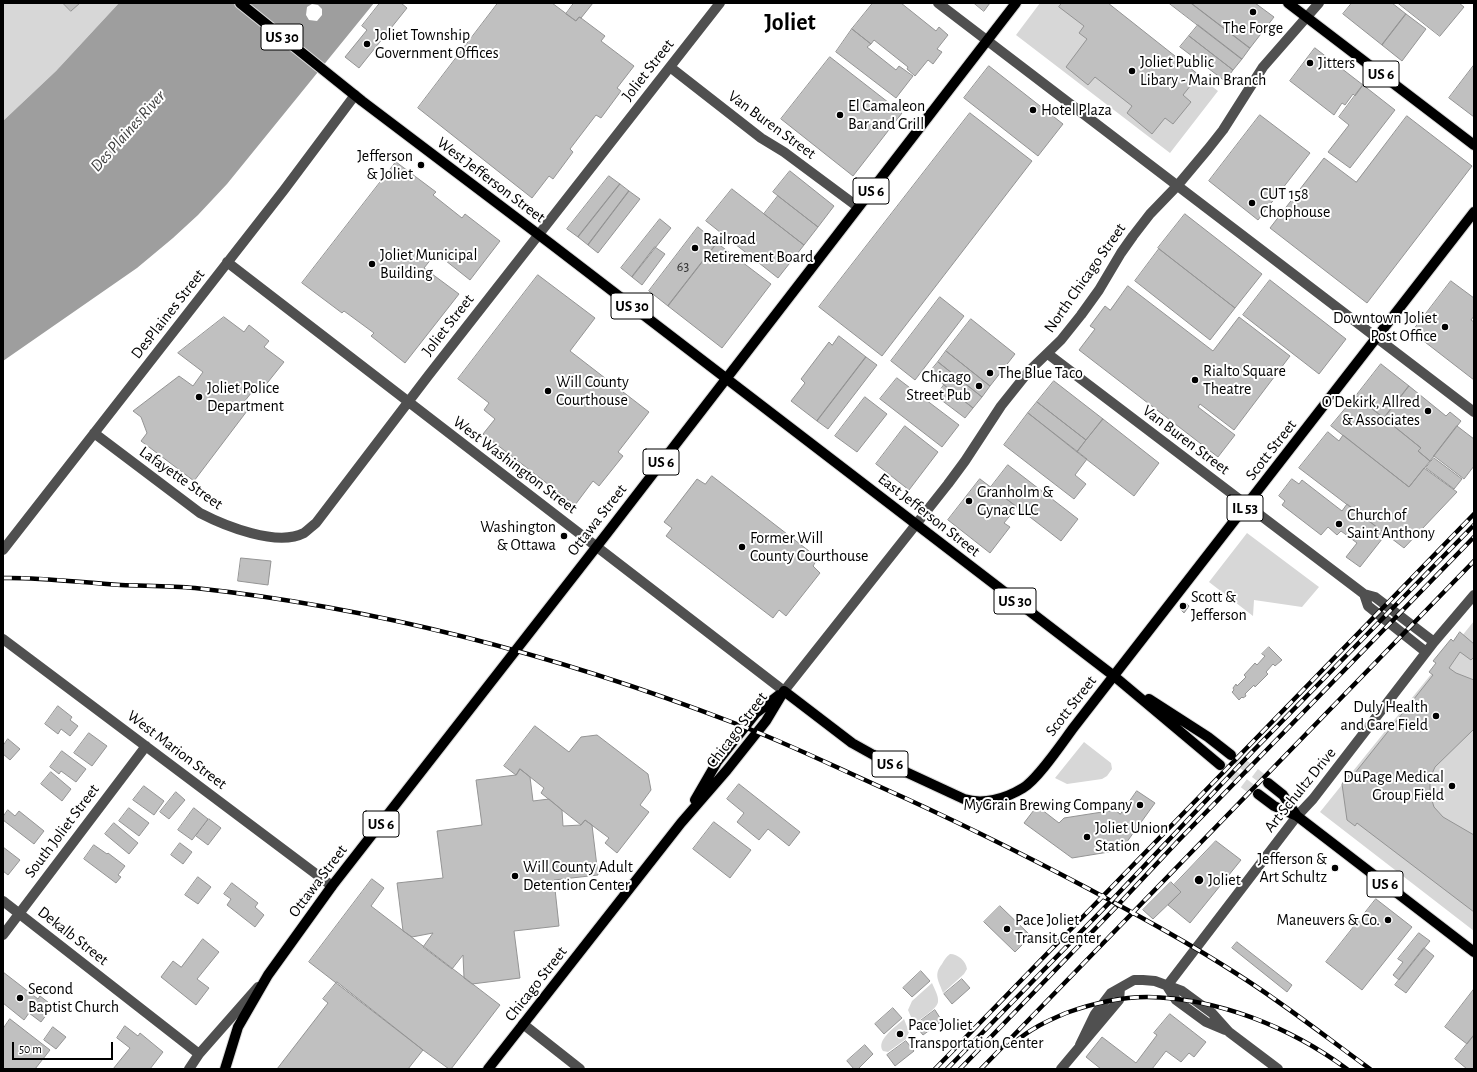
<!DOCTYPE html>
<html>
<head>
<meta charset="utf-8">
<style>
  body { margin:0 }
  #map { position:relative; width:1477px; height:1072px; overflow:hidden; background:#fff; font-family:"Alegreya Sans",sans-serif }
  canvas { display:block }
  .frame { position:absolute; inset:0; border:4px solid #000; pointer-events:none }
  .scale { position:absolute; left:12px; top:1042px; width:101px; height:18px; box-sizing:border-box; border:2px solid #000; border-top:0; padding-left:5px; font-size:12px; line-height:14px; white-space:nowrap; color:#000; -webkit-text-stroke:3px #fff; paint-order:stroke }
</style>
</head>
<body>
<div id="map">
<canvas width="1477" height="1072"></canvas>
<div class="frame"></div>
<div class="scale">50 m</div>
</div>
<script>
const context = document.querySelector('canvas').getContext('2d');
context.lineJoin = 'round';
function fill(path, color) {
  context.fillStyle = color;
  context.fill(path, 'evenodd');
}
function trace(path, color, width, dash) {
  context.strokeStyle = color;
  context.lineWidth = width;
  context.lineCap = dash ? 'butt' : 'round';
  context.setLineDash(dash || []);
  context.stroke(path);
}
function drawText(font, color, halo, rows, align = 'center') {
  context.font = font + ' "Alegreya Sans",sans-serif';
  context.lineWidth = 4;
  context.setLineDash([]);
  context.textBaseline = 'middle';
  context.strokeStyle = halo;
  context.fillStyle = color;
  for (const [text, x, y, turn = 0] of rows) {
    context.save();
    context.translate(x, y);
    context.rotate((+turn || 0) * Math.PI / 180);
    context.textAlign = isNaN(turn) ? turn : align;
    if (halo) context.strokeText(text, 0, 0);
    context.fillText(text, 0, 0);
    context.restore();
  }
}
fill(new Path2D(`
  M3,3H119L56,71L3,121Z
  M1040,3H1104L1218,91L1170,153L1016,35Z
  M1247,533L1319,587L1302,607L1254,600L1253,616L1209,582Z
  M1474,621V931L1320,812Z
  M1084,742L1111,763L1112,769L1107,776L1102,779L1067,784L1055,778Z
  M950,954C958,954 966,961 967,969L964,974L943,993C939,981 933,975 942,964C944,960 946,957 950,954Z
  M932,983C934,988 939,996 938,1002C937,1009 920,1019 914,1024L908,1010L912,1001Z
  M904,1019L909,1032L906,1039L888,1052L883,1051C875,1040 897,1026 904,1019Z`), '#d7d7d7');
fill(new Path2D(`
  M119,3H374L227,184L198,215L173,238L137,268L3,361V121L56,71ZM312,4L318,5L322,9V15L317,21L309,20L306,15L307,7Z`), '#9e9e9e');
const building = new Path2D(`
  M63,3H80L71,11Z
  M380,3H401L407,8L359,68L345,57L367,30L362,26Z
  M498,3H552L576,21L579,17L581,18L605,36L601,41L634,66L617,88L621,91L601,118L596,115L570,149L573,152L553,179L549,176L532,198L418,108Z
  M574,3H593L581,18L579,17L576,21L566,14Z
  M873,3H901L936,31L939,27L948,35L937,49L942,52L933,64L928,60L915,76L907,69L908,67L874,40L871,44L852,29Z
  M974,3H990L984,11Z
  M1062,3H1108L1199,75L1183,95L1191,102L1173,124L1165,118L1152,134L1127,113L1132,106L1095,77L1088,85L1066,67L1087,39L1079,33L1084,26L1059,7Z
  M1169,3H1191L1250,48L1242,59Z
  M1191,3H1255L1274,17L1250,48Z
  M1352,3H1392L1406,14L1382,45L1343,14Z
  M1398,3H1459L1464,7L1440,36Z
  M1406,14L1426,29L1402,61L1382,45Z
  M1198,25L1242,59L1233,70L1189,36Z
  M852,29L871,44L867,47L896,70L899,66L913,76L896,98L836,52Z
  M1189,36L1233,70L1225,81L1180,47Z
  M1315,48L1363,85L1355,96L1353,94L1345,105L1342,103L1334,115L1290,81Z
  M830,57L902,113L853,176L781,119Z
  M1474,65V117L1449,98Z
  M989,66L1063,124L1038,156L964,98Z
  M1363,85L1395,110L1350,168L1328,152L1349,125L1339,117Z
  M970,113L1032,161L882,356L819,307Z
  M1260,115L1310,153L1258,220L1209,181Z
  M1407,116L1472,166L1367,303L1270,228L1324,158L1356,182Z
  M396,162L436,192L433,195L462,218L465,214L500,241L470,280L436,253L424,268L459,294L405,363L371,336L374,333L344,311L342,313L302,283Z
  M790,171L834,206L818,227L773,192Z
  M609,176L620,184L578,237L567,229Z
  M620,184L629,191L588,245L578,237Z
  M732,189L804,245L778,278L706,221Z
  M629,191L640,199L598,253L588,245Z
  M778,196L818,227L804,245L764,214Z
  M1185,214L1262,274L1235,308L1158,248Z
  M660,219L671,228L632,277L621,268Z
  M698,227L717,243L668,306L649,291Z
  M717,243L771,284L722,348L668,306Z
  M655,247L665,254L642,285L632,277Z
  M1159,249L1235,308L1210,340L1135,281Z
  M538,275L595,318L570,351L649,412L618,452L623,456L599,486L593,481L575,505L483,434L495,419L484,410L489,403L458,379Z
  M1270,280L1346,339L1319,374L1243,315Z
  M1451,281L1474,298V316L1471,320L1474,322V380L1412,332Z
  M1128,286L1213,351L1239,317L1290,356L1234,430L1200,404L1198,407L1235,435L1218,457L1079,350L1095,329L1090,326L1105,306L1110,310Z
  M940,297L964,316L915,380L891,361Z
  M224,317L244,332L249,325L269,341L264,347L284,362L260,392L255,388L244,402L250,407L194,481L141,441L147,433L141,417L133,411L179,376L193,386L203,372L178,353Z
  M971,319L1015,354L990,386L946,351Z
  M839,336L866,357L817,421L791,401L805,383L801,379L829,342L832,345Z
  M946,351L990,386L982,397L938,362Z
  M866,357L877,365L828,429L817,421Z
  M938,362L982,397L973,408L929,373Z
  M1381,364L1409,386L1384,418L1356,396Z
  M897,378L959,425L942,447L880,399Z
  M1054,381L1103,419L1086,440L1037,402Z
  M944,385L973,408L965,418L936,396Z
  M1409,386L1446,416L1450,412L1461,421L1430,461L1418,451L1421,448L1384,418Z
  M1356,396L1421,448L1418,451L1430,461L1409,487L1331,426Z
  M865,397L887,414L857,452L835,436Z
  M1037,402L1086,440L1077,452L1028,413Z
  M1028,413L1087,459L1075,475L1086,484L1074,499L1004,445Z
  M1103,419L1159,463L1134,496L1077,452Z
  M905,426L938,452L909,490L876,464Z
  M1457,426L1474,439V466L1464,479L1434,456Z
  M1328,432L1339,441L1343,435L1409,487L1424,468L1457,492L1404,548L1299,468Z
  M1434,458L1462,479L1454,489L1426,468Z
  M1008,465L1078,519L1061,541L991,487Z
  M712,476L818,558L813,566L820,573L786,616L779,610L773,618L666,536L672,528L664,522L697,479L705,484Z
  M980,479L1017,507L1004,523L1010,527L990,553L948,520Z
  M1292,479L1299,484L1302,480L1342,511L1347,504L1386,534L1360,567L1346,557L1357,543L1341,531L1337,535L1328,527L1321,535L1282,505L1285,501L1279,496Z
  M241,558L271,561L268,585L238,581Z
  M1187,604L1189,606L1184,613L1182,611Z
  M1460,632L1474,644V657L1471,660L1460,652L1449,668L1456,673L1474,680V729L1435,767L1430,778V794L1434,807L1443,817L1474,835V912L1357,823L1355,826L1347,820L1342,784L1348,775L1351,778L1433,675L1429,672L1436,663L1433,661L1451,639L1453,641Z
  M1269,647L1282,660L1275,666L1273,664L1266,672L1268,674L1255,687L1254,685L1245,694L1246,696L1243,698L1242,697L1239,700L1232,692L1234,690L1233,688L1236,684L1237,686L1246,677L1244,675L1255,663L1257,665L1265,656L1262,654Z
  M58,706L72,717L70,720L78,726L70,736L61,729L58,734L45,724Z
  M535,726L569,752L581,737L597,735L648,774L651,790L640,805L649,812L617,853L605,843L609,838L585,820L581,825L562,810L541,793L544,788L520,769L516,775L504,766Z
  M89,733L107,746L92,766L74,753Z
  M8,739L20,749L10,760L3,754V746Z
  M62,751L86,769L76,782L61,771L59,774L50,767Z
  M520,769L530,777L533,801L549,799L562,810L563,826L581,825L585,820L592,825L598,875L554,880L559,926L514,931L520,978L472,984L464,978L463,955L452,969L423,947L433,933L412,937L403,931L397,883L443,878L437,831L482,825L476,780L516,775Z
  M51,772L71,789L62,801L41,784Z
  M739,784L800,832L789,846L768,829L759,840L737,822L744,813L727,799Z
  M144,786L164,801L154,815L133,800Z
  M1137,791L1155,803L1121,850L1072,858L1024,823L1037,806L1059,823L1064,818L1115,810L1120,814Z
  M176,792L185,800L169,819L160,812Z
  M129,808L149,823L139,836L119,821Z
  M194,808L208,819L192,840L178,830Z
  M8,810L15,816L19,811L44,831L34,844L3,820V817Z
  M209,819L221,828L208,845L196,836Z
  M714,822L751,850L730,878L693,849Z
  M114,823L138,843L129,854L105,834Z
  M1216,841L1241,860L1190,923L1168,905L1181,892L1174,885Z
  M180,843L192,852L183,864L171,855Z
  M94,845L107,854L108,853L125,866L118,875L121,877L116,883L84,859Z
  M3,847L20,860L8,875L3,871Z
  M198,877L211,887L198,904L185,895Z
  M372,879L384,888L371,906L500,1005L451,1069H449L423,1050L309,962Z
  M1171,882L1181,892L1153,919L1143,910Z
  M232,883L258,903L255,907L264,915L255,927L227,905L231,899L224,894Z
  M1376,899L1412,927L1362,990L1326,962Z
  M1000,906L1031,936L1015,952L984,922Z
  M1419,933L1430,941L1399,980L1393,975L1403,962L1398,959Z
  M203,939L219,952L197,979L209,988L196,1005L161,977L173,961L181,967Z
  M1237,942L1292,985L1287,992L1232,948Z
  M1424,948L1434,956L1406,993L1395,985Z
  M921,971L930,981L912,997L903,988Z
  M3,972L38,999L40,996L53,1006L41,1022L29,1013L24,1020L3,1003Z
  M962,979L970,988L952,1004L944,994Z
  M337,982L423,1050L408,1069H277L328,1003L323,999Z
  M1474,989V1035L1467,1044L1445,1027Z
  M893,1008L902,1018L884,1034L875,1024Z
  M935,1010L942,1021L923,1035L915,1025Z
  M1170,1014L1206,1042L1194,1057L1189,1053L1181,1062L1166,1051L1152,1069H1101L1086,1057L1102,1037L1136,1063L1157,1035L1154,1033Z
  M10,1019L50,1050L35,1069H3V1029Z
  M125,1026L138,1036L140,1033L163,1052L150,1069H113L130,1048L117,1038Z
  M53,1027L66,1037L56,1049L44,1040Z
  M1474,1035V1069H1467L1455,1059Z
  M906,1041L914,1051L895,1066L887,1055Z
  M865,1045L873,1054L858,1069H854L847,1061Z`);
fill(building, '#c0c0c0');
trace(building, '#949494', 1);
trace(new Path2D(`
  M1231,755L1268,783
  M1220,765L1258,794`), '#d9d9d9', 10, [10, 5]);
const major = new Path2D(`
  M240,3L362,101L551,244L1114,676L1220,765
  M1288,3L1474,145
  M784,691L852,743L895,767L964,799C983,805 1005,799 1023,788C1038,779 1062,743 1074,727L1474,212
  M1149,699L1208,737L1231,755
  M1268,783L1283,795L1297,816
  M1258,794L1274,806L1297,816L1474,952
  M695,800L717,762L756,713L779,695
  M225,1069L238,1027L268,975L332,886L608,532L1016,3
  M488,1069L681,823L727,770L766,721L784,691`);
trace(major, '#dbdbdb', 12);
trace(new Path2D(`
  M938,3L1474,412
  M670,67L761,138L784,152L858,207
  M227,262L784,691L948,484L965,461L1001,406L1029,371L1061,340L1081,315L1099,290L1121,253L1133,236L1150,214L1177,186L1208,149L1223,130L1263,67L1319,3
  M1048,354L1364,594L1375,597L1434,642
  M94,433L200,513C225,526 277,547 304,533C308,530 312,526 316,523L428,376L720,3
  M3,550L284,190L355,95
  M1364,594L1368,606L1426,652
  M3,639L332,886
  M3,901L199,1054
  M3,935L146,746
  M1167,986L1297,816L1313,799L1434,642L1474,595
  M1167,986L1176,1000L1206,1022L1225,1030
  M523,1024L580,1069
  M1080,1045L1095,1014L1111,993L1134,980H1143L1155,981L1182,991L1212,1013L1229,1032L1278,1069
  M189,1069L199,1054L258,987
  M1061,1069L1119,1000L1120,988`), '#505050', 10);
trace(major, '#000', 10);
const rail = new Path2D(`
  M3,578C41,577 83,583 121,585C146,586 171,586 195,588C379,608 562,657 734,723C782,741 829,764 876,785C948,817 1019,852 1089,889C1139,916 1189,943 1237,974C1283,1003 1326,1037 1370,1069
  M1014,1043C1030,1029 1047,1021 1066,1013C1091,1004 1120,997 1147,997C1218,998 1290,1027 1347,1069
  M935,1069L1474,514
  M947,1069L1111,901L1252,752L1474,525
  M960,1069L1118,905L1178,841L1474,537
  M981,1069L1474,561`);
trace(rail, '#000', 4.5);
trace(rail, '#fff', 3, [9]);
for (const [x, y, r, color] of [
  [1253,12,4,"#000"],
  [367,44,4,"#000"],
  [1310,63,4,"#000"],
  [1132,71,4,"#000"],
  [1033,110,4,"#000"],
  [840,115,4,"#000"],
  [421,165,4,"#000"],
  [1252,203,4,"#000"],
  [695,248,4,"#000"],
  [372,264,4,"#000"],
  [1445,327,4,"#000"],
  [990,373,4,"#000"],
  [1195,380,4,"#000"],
  [979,386,4,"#000"],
  [548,391,4,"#000"],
  [199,397,4,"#000"],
  [1428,411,4,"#000"],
  [969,501,4,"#000"],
  [1339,524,4,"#000"],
  [564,536,4,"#000"],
  [742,547,4,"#000"],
  [1183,606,4,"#000"],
  [1436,716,4,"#000"],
  [1452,786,4,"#000"],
  [1140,805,4,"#000"],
  [1087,837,4,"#000"],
  [1335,868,4,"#000"],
  [515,876,4,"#000"],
  [1199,880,5,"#000"],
  [1388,920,4,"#000"],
  [1007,929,4,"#000"],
  [20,998,4,"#000"],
  [900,1034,4,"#000"]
]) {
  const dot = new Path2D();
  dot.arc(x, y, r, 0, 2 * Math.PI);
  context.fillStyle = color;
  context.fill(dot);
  trace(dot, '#fff', 1.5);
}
drawText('14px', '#303030', null, [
  ["63",683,267]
]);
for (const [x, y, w] of [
  [282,37,42],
  [1381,74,36],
  [871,191,36],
  [632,306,42],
  [661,462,36],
  [1245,508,36],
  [1015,601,42],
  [890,764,36],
  [381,824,36],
  [1385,884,36]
]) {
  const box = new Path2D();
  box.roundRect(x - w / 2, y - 13, w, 26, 3);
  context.fillStyle = '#fff';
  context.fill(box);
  trace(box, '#000', 1);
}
drawText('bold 15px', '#000', null, [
  ["US 30",282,37],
  ["US 6",1381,74],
  ["US 6",871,191],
  ["US 30",632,306],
  ["US 6",661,462],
  ["IL 53",1245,508],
  ["US 30",1015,601],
  ["US 6",890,764],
  ["US 6",381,824],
  ["US 6",1385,884]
]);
drawText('16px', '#000', '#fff', [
  ["The Forge",1253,28,"center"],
  ["Joliet Township",375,35],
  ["Government Offices",375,53],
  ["Joliet Public",1140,62],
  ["Libary - Main Branch",1140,80],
  ["Jitters",1318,63],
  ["El Camaleon",848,106],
  ["Bar and Grill",848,124],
  ["Hotel Plaza",1041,110],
  ["Jefferson",413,156,"right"],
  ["& Joliet",413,174,"right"],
  ["CUT 158",1260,194],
  ["Chophouse",1260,212],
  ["Railroad",703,239],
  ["Retirement Board",703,257],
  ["Joliet Municipal",380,255],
  ["Building",380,273],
  ["Downtown Joliet",1437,318,"right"],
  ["Post Office",1437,336,"right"],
  ["Rialto Square",1203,371],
  ["Theatre",1203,389],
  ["The Blue Taco",998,373],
  ["Chicago",971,377,"right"],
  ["Street Pub",971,395,"right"],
  ["Will County",556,382],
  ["Courthouse",556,400],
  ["Joliet Police",207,388],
  ["Department",207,406],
  ["O'Dekirk, Allred",1420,402,"right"],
  ["& Associates",1420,420,"right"],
  ["Granholm &",977,492],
  ["Gynac LLC",977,510],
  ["Church of",1347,515],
  ["Saint Anthony",1347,533],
  ["Washington",556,527,"right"],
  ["& Ottawa",556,545,"right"],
  ["Former Will",750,538],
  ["County Courthouse",750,556],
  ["Scott &",1191,597],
  ["Jefferson",1191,615],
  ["Duly Health",1428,707,"right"],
  ["and Care Field",1428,725,"right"],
  ["DuPage Medical",1444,777,"right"],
  ["Group Field",1444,795,"right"],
  ["MyGrain Brewing Company",1132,805,"right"],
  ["Joliet Union",1095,828],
  ["Station",1095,846],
  ["Jefferson &",1327,859,"right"],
  ["Art Schultz",1327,877,"right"],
  ["Will County Adult",523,867],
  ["Detention Center",523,885],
  ["Joliet",1208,880],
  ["Pace Joliet",1015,920],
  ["Transit Center",1015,938],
  ["Maneuvers & Co.",1380,920,"right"],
  ["Second",28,989],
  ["Baptist Church",28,1007],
  ["Pace Joliet",908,1025],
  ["Transportation Center",908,1043]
], 'left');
drawText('16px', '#000', '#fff', [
  ["Joliet Street",648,70,-52],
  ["Van Buren Street",772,125,36],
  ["West Jefferson Street",491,180,37],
  ["North Chicago Street",1085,278,-55],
  ["DesPlaines Street",168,314,-52],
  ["Joliet Street",448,325,-52],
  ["Van Buren Street",1186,440,37],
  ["Scott Street",1271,450,-52],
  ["West Washington Street",515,465,37],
  ["Lafayette Street",181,478,35],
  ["East Jefferson Street",929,515,38],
  ["Ottawa Street",597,520,-52],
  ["Scott Street",1071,706,-52],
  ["Chicago Street",737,730,-53],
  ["West Marion Street",177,750,37],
  ["Art Schultz Drive",1300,790,-51],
  ["South Joliet Street",62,831,-53],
  ["Ottawa Street",318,881,-53],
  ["Dekalb Street",73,936,38],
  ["Chicago Street",536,984,-52]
]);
drawText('italic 17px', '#3f3f3f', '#fff', [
  ["Des Plaines River",128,131,-48]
]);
drawText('bold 24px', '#000', '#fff', [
  ["Joliet",790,23]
]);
</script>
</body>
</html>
